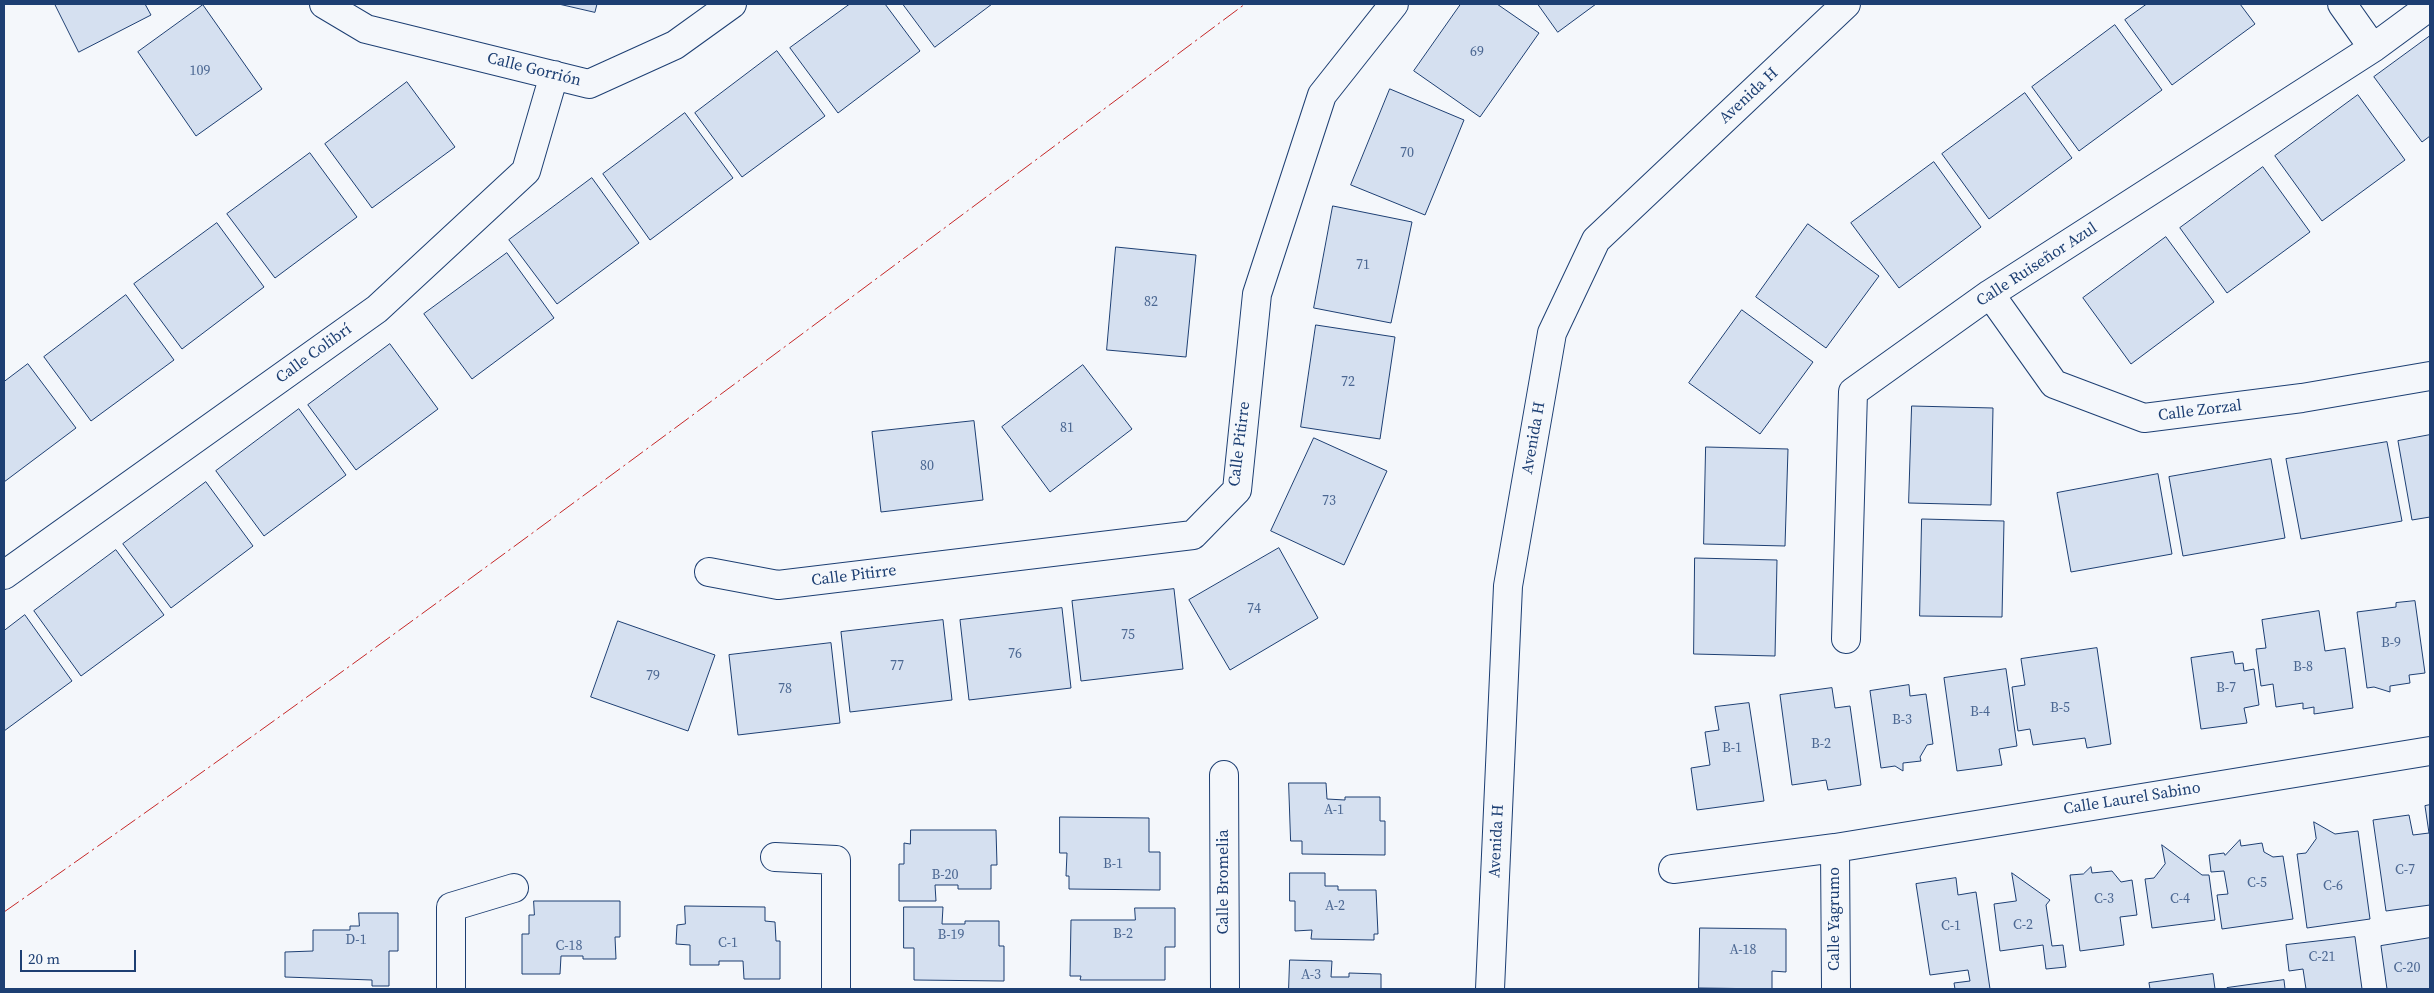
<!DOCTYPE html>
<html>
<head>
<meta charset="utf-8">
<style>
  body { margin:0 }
  #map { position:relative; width:2434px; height:993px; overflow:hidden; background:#f4f7fb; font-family:"Source Serif 4",serif }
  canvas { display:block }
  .frame { position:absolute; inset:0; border:5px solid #1d3f73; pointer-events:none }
  .scale { position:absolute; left:20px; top:950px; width:116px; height:22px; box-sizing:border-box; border:2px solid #1d3f73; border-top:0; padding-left:6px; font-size:15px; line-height:18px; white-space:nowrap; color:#1d3f73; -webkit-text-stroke:4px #f4f7fb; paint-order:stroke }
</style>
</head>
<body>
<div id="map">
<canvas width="2434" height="993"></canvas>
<div class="frame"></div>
<div class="scale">20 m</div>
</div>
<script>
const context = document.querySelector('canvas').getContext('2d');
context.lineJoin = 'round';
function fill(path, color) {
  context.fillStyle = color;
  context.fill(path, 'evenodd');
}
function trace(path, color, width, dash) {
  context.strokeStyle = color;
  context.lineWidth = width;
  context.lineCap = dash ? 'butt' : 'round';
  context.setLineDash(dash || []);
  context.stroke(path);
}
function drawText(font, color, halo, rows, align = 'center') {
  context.font = font + ' "Source Serif 4",serif';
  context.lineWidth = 4;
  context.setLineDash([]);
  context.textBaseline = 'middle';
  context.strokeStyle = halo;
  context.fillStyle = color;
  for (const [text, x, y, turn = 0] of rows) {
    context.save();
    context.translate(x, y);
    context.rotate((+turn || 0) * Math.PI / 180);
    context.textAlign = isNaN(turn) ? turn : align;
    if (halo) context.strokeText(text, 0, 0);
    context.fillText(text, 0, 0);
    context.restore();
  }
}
const building = new Path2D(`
  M55,4H145L151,15L79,52Z
  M559,4H597L595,12Z
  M850,4H885L920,51L838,113L790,48Z
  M903,4H992L935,47Z
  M1461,4H1497L1539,33L1480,117L1414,71Z
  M1538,4H1596L1558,32Z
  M2147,4H2240L2255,24L2172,85L2125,20Z
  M203,5L262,89L196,136L138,52Z
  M2115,25L2162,90L2079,151L2032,87Z
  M2430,36V136L2422,142L2374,77Z
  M777,51L825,116L742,177L695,113Z
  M407,82L455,147L372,208L325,144Z
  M1390,89L1464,120L1425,215L1351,185Z
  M2025,93L2072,158L1989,219L1942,154Z
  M2358,95L2405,160L2322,221L2275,156Z
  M685,113L733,178L650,240L603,174Z
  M310,153L357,217L275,278L227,214Z
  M1934,162L1981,227L1899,288L1851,223Z
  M2263,167L2310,232L2227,293L2180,228Z
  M592,178L639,243L557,304L509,240Z
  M1333,206L1412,222L1391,323L1314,308Z
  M217,223L264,287L182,349L134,284Z
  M1808,224L1879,276L1826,348L1756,297Z
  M2166,237L2214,302L2131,364L2083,298Z
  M1116,247L1196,255L1186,357L1107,350Z
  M507,253L554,318L472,379L424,314Z
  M126,295L174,360L91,421L44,357Z
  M1742,310L1813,362L1760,434L1689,383Z
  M1316,325L1395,337L1380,439L1301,427Z
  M390,344L438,409L356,470L308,405Z
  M28,364L76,428L4,482V382Z
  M1083,365L1132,429L1050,492L1002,427Z
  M1912,406L1993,408L1991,505L1909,503Z
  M299,409L346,475L264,536L216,471Z
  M974,421L983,500L881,512L872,432Z
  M2430,435V517L2412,520L2398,441Z
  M1314,438L1387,471L1344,565L1271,531Z
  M2387,442L2402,521L2301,539L2286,459Z
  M1706,447L1788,449L1785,546L1704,544Z
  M2271,459L2285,538L2183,556L2169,477Z
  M2158,474L2172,554L2071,572L2057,493Z
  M206,482L253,546L171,608L123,544Z
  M1922,519L2004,521L2002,617L1920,616Z
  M1279,548L1318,618L1230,670L1189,600Z
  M116,550L164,615L81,676L34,611Z
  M1695,558L1777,560L1775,656L1694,654Z
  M1174,589L1183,669L1081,681L1072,601Z
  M2415,601L2425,673L2409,675L2410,683L2390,686V692L2374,687L2367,688L2357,612L2396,607V603Z
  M1062,608L1071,688L969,700L960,620Z
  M2319,611L2325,651L2345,648L2353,708L2314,714V707L2303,709V703L2276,707L2273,684L2261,686L2256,649L2266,648L2262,620Z
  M25,615L72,681L4,731V631Z
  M943,620L952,700L850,712L841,632Z
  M618,621L715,655L688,731L591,697Z
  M831,643L840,723L738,735L729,655Z
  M2097,648L2111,744L2087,748L2085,738L2033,745L2030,729L2018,731L2012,687L2025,685L2021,659Z
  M2233,652L2235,664L2243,663L2244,671L2254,669L2259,705L2244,708L2247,723L2201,729L2191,658Z
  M2006,669L2017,746L1999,749L2002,765L1957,771L1944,678Z
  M1909,685L1910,696L1926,694L1933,744L1927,745L1920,757L1921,761L1903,763V771L1895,766L1881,768L1870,691Z
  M1832,688L1835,708L1850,706L1861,785L1828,790L1826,780L1792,785L1780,695Z
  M1749,703L1764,801L1697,810L1691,768L1710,765L1705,732L1719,730L1715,707Z
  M1289,783H1326L1327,799L1345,800V797H1380V821H1385V855L1302,854V841H1291Z
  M2430,805V905L2386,911L2373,820L2409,815L2413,835L2429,833L2425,806Z
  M1060,817L1149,818V852H1160V890L1069,889V876H1066L1067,853H1060Z
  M2314,822L2335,834L2358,831L2370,919L2307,928L2297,854L2306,853L2316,839Z
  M911,830H996L997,865H991V889H958V885H935L936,901H899V864H904V843L910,844Z
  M2240,840L2241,846L2262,843L2264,852L2273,857L2283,856L2293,919L2222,929L2217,895L2228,894L2224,871L2211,872L2209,855L2224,853L2225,855Z
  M2162,845L2202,875H2209L2215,920L2152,928L2145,879L2154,878L2165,864Z
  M2091,867L2092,873L2112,871L2121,882L2132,880L2137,915L2120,917L2124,945L2080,951L2070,875L2083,874Z
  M1290,873H1325V886H1338V890H1376L1378,934H1374V940L1311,939L1312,930L1295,931V901H1290Z
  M2012,873L2050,900L2046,905L2052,946L2063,945L2066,967L2046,969L2043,945L2000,951L1994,904L2016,901Z
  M1956,878L1958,895L1976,892L1990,989H1955L1954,983L1970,981L1968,970L1930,975L1916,884Z
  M534,901H620V937H615L616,959H583V956H561L560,974H522V934H529V915H534Z
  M685,906L765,907V921L775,922L776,941H780V979H744L743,961H719V965H690V945L676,944L677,925L685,924Z
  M904,907H943L942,924H965V921H999V946H1004V981L914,980V948H904Z
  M1135,908H1175V947H1165V980H1080L1081,976H1070L1071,920H1135Z
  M359,913H398V951H389V986H372V980L285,977V952L313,951V930H350V926H359Z
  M1700,928L1786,929V972L1772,971V989L1699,988Z
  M2355,937L2362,989H2306L2303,969L2289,971L2286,945Z
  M2430,938V989H2387L2381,946Z
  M1290,960L1332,961L1331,977H1349V973L1381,974V989H1289Z
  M2213,974L2215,989H2150L2149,983Z
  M2284,980L2285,989H2227V988Z`);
fill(building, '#d5e0f0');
trace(building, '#1d3f73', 1);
const street = new Path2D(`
  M324,4L366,29L589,84L675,45L732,4
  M2342,4L2373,48
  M1990,294L2054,384L2144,418L2302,398L2430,376
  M709,572L778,585L1193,535L1237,490L1257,294L1322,95L1394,4
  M4,575L377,309L526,171L554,75
  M1846,639L1853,392L1990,294L2373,48L2430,6
  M1224,775L1225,989
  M1835,848L1836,989
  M775,857L836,860V989
  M1673,869L1835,848L2430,751
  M451,989V907L514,888
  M1490,989L1508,586L1552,333L1596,240L1846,4`);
trace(street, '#1d3f73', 30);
trace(street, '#f4f7fb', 28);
trace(new Path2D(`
  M4,912C424,619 834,310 1245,4`), '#c62828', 1, [18, 4, 2.5, 4]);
drawText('14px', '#4b6792', null, [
  ["69",1477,52],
  ["109",200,71],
  ["70",1407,153],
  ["71",1363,265],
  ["82",1151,302],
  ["72",1348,382],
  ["81",1067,428],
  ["80",927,466],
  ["73",1329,501],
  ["74",1254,609],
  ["75",1128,635],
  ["B-9",2391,643],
  ["76",1015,654],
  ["77",897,666],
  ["B-8",2303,667],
  ["79",653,676],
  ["B-7",2226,688],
  ["78",785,689],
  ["B-5",2060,708],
  ["B-4",1980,712],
  ["B-3",1902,720],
  ["B-2",1821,744],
  ["B-1",1732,748],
  ["A-1",1334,810],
  ["B-1",1113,864],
  ["C-7",2405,870],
  ["B-20",945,875],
  ["C-5",2257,883],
  ["C-6",2333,886],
  ["C-3",2104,899],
  ["C-4",2180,899],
  ["A-2",1335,906],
  ["C-2",2023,925],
  ["C-1",1951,926],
  ["B-2",1123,934],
  ["B-19",951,935],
  ["D-1",356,940],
  ["C-1",728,943],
  ["C-18",569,946],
  ["A-18",1743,950],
  ["C-21",2322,957],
  ["C-20",2407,968],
  ["A-3",1311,975]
]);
drawText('16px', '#1d3f73', '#f4f7fb', [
  ["Calle Gorrión",534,70,14],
  ["Avenida H",1749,96,-43],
  ["Calle Ruiseñor Azul",2037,265,-33],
  ["Calle Colibrí",314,354,-36],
  ["Calle Zorzal",2200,411,-7],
  ["Avenida H",1534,438,-80],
  ["Calle Pitirre",1240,444,-83],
  ["Calle Pitirre",854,576,-7],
  ["Calle Laurel Sabino",2132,799,-9],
  ["Avenida H",1497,841,-87],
  ["Calle Bromelia",1224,882,-90],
  ["Calle Yagrumo",1835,919,-90]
]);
</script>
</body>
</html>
